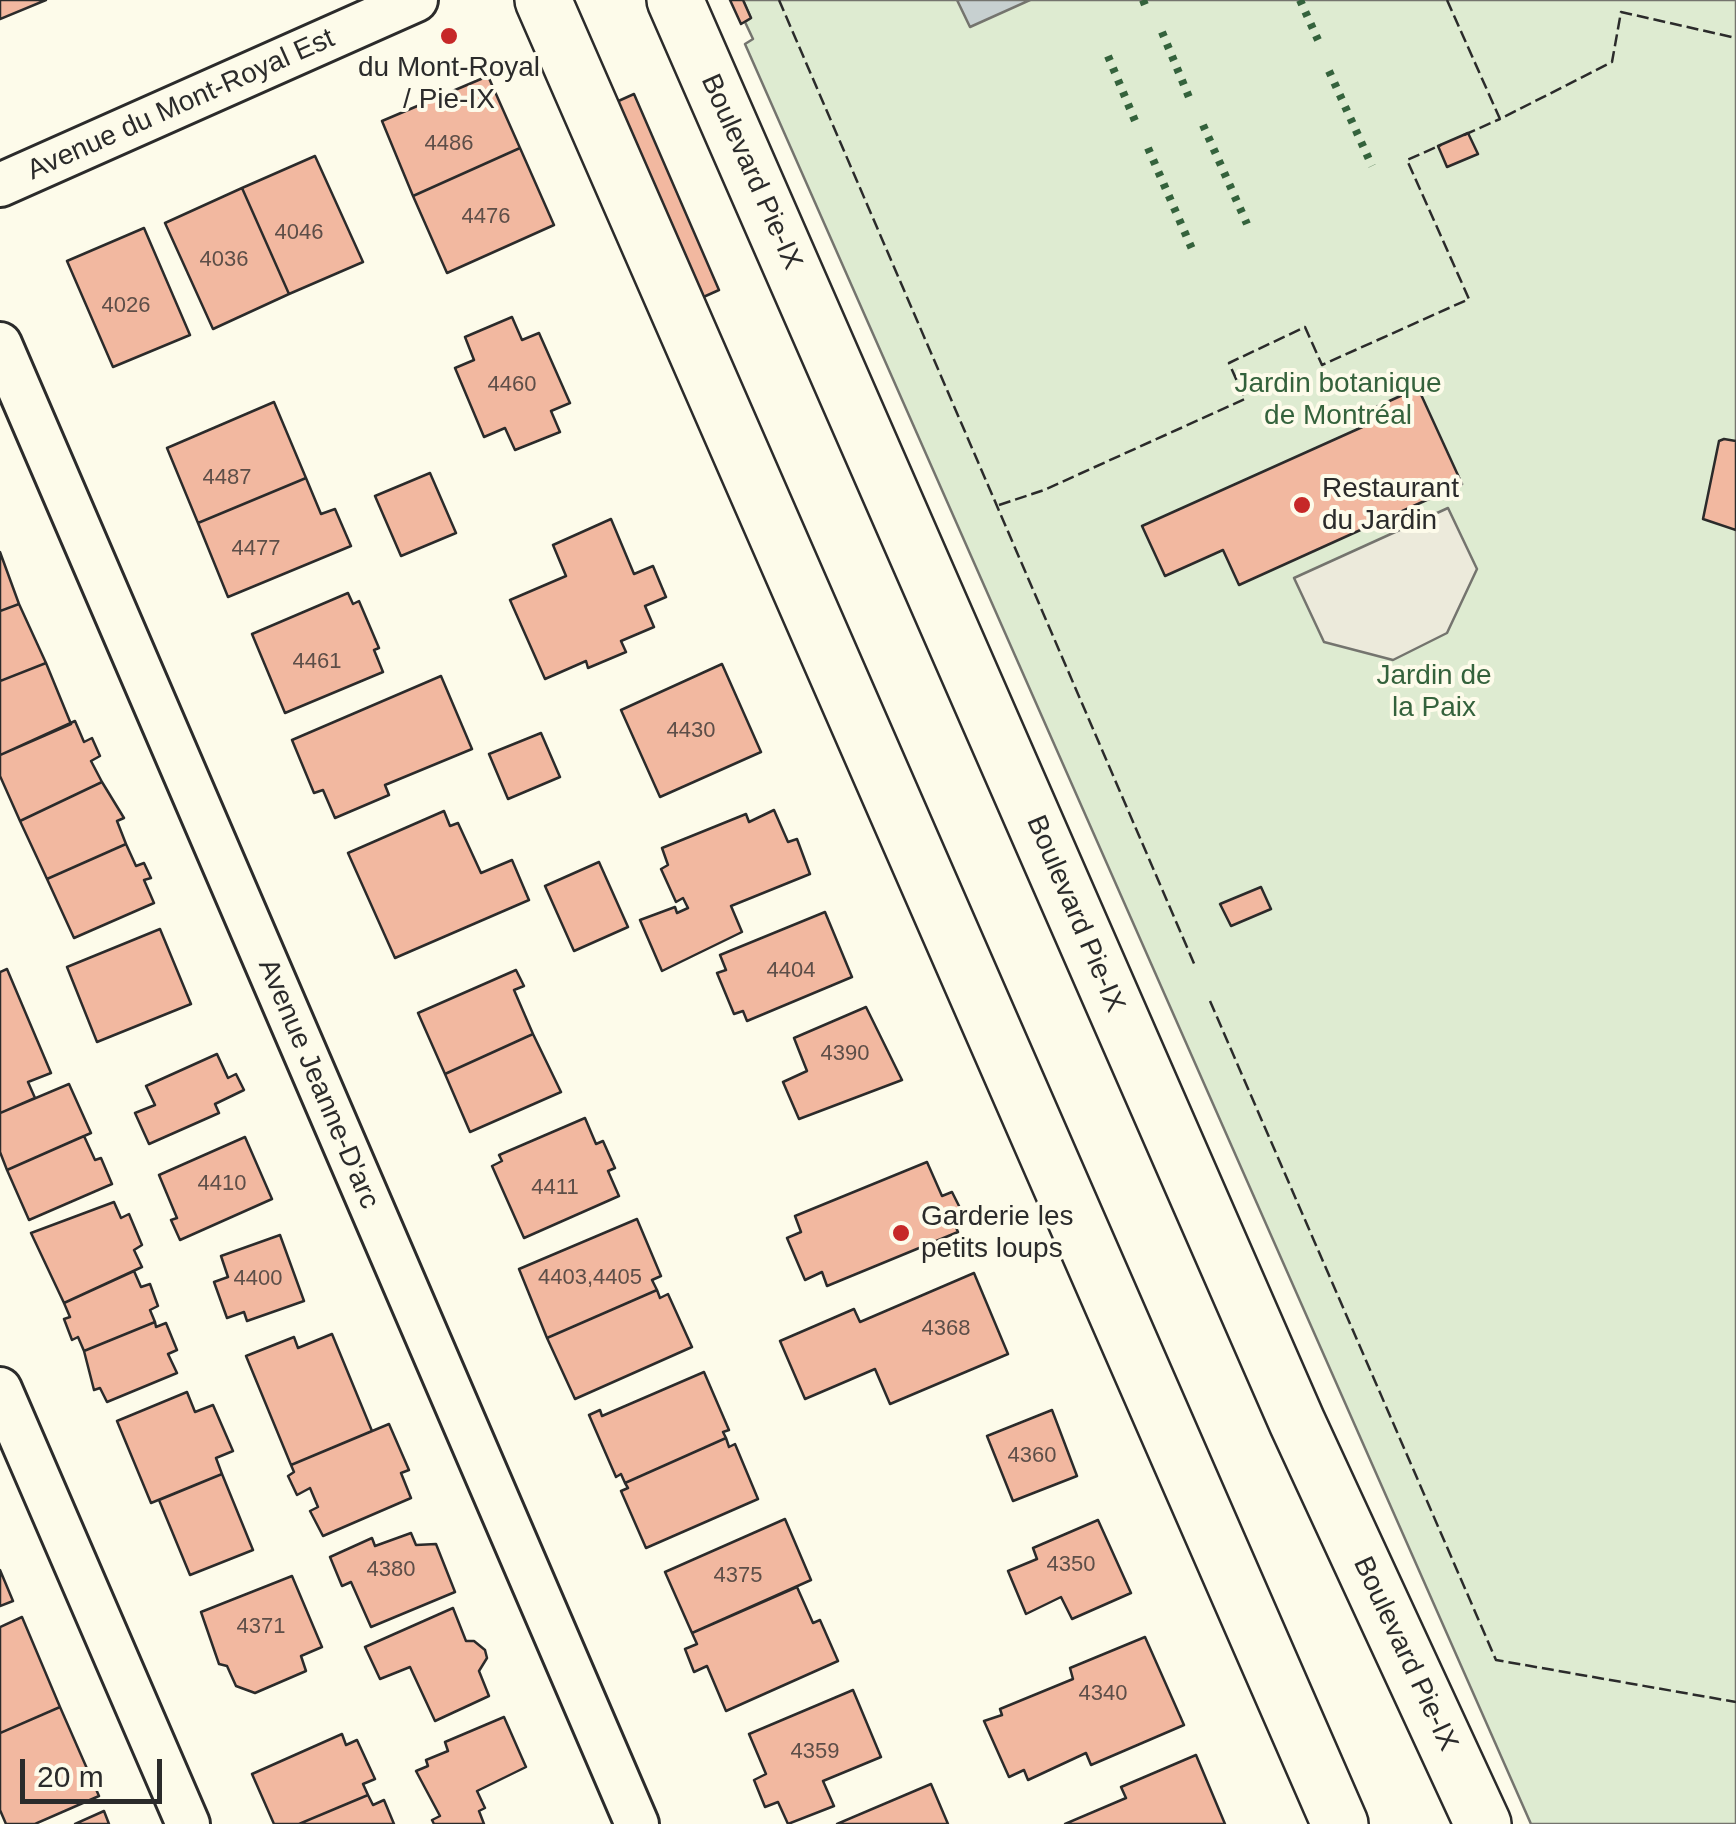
<!DOCTYPE html>
<html>
<head>
<meta charset="utf-8">
<style>
  body { margin:0 }
  #map { position:relative; width:1736px; height:1824px; overflow:hidden; background:#fdfbea; font-family:Arial,sans-serif }
  canvas { display:block }
  .scale { position:absolute; left:20px; top:1759px; width:142px; height:45px; box-sizing:border-box; border:5px solid #2b2b2b; border-top:0; padding-left:12px; font-size:30px; line-height:35px; white-space:nowrap; color:#2b2b2b; -webkit-text-stroke:8px #fdfbea; paint-order:stroke }
</style>
</head>
<body>
<div id="map">
<canvas width="1736" height="1824"></canvas>
<div class="scale">20 m</div>
</div>
<script>
const context = document.querySelector('canvas').getContext('2d');
context.lineJoin = 'round';
function fill(path, color) {
  context.fillStyle = color;
  context.fill(path, 'evenodd');
}
function trace(path, color, width, dash) {
  context.strokeStyle = color;
  context.lineWidth = width;
  context.lineCap = dash ? 'butt' : 'round';
  context.setLineDash(dash || []);
  context.stroke(path);
}
function drawText(font, color, halo, rows, align = 'center') {
  context.font = font + ' Arial,sans-serif';
  context.lineWidth = 8;
  context.setLineDash([]);
  context.textBaseline = 'middle';
  context.strokeStyle = halo;
  context.fillStyle = color;
  for (const [text, x, y, turn = 0] of rows) {
    context.save();
    context.translate(x, y);
    context.rotate((+turn || 0) * Math.PI / 180);
    context.textAlign = isNaN(turn) ? turn : align;
    if (halo) context.strokeText(text, 0, 0);
    context.fillText(text, 0, 0);
    context.restore();
  }
}
const green = new Path2D(`
  M743,0H1736V1824H1531L745,44L753,39L745,22L751,18Z`);
fill(green, '#deebd1');
trace(green, '#74746e', 2.5);
const parking = new Path2D(`
  M1448,508L1477,569L1447,633L1393,660L1324,642L1294,578Z`);
fill(parking, '#eceadb');
trace(parking, '#74746e', 2.5);
const water = new Path2D(`
  M957,0H1030L970,27Z`);
fill(water, '#c7d0d0');
trace(water, '#74746e', 2.5);
const building = new Path2D(`
  M0,0H46L0,19Z
  M730,0H743L751,18L741,24Z
  M488,76L520,148L413,196L382,121Z
  M634,94L719,290L699,299L614,103Z
  M1468,133L1478,154L1447,167L1438,146Z
  M520,148L554,225L447,273L413,196Z
  M315,156L363,262L289,294L242,188Z
  M242,188L289,294L213,329L165,223Z
  M144,228L190,335L113,367L67,261Z
  M512,317L522,340L539,333L570,403L551,411L560,432L515,450L505,428L484,437L455,368L474,360L465,337Z
  M1418,388L1462,484L1239,585L1223,550L1165,576L1142,526L1369,424L1363,413Z
  M274,402L306,478L198,523L167,448Z
  M1724,439L1736,441V530L1703,519L1719,441Z
  M430,473L456,533L401,556L375,496Z
  M306,478L321,514L335,509L351,546L228,597L198,523Z
  M611,519L634,574L653,566L666,597L645,606L654,627L621,641L626,652L588,668L586,661L545,679L510,600L566,576L553,545Z
  M0,552L19,604L0,611Z
  M348,593L353,604L359,601L379,648L374,650L383,672L285,713L252,634Z
  M19,604L46,663L0,681V611Z
  M46,663L71,724L0,755V681Z
  M722,664L761,752L660,797L621,710Z
  M441,676L472,749L385,785L389,795L335,818L323,790L314,793L292,740Z
  M75,721L84,742L92,738L100,756L91,761L102,782L20,821L0,776V755Z
  M541,733L560,777L508,799L489,754Z
  M102,782L124,818L117,821L126,844L47,879L20,821Z
  M774,810L788,842L797,839L810,874L731,906L742,932L662,971L640,920L675,907L677,913L688,908L683,898L676,902L661,869L668,865L662,848L746,814L749,822Z
  M444,811L450,826L458,823L481,873L512,860L529,900L395,958L348,853Z
  M126,844L136,866L144,863L151,878L144,880L154,903L74,938L47,879Z
  M599,862L628,927L574,951L545,886Z
  M1261,887L1271,909L1231,926L1220,904Z
  M825,912L852,977L747,1021L743,1011L734,1014L717,973L726,970L720,955Z
  M160,929L191,1004L97,1042L67,967Z
  M7,969L51,1073L28,1082L35,1098L0,1113V972Z
  M516,970L524,986L514,990L533,1034L445,1074L418,1013Z
  M866,1007L902,1080L799,1119L783,1082L807,1071L794,1038Z
  M533,1034L561,1092L470,1132L445,1074Z
  M217,1054L228,1078L236,1074L244,1090L215,1104L219,1113L149,1144L135,1113L155,1105L146,1086Z
  M69,1084L91,1133L7,1170L0,1152V1113Z
  M585,1118L596,1144L603,1141L615,1168L608,1171L619,1196L524,1238L492,1166L502,1161L499,1155Z
  M84,1136L95,1160L101,1158L112,1184L29,1220L7,1170Z
  M245,1137L272,1199L180,1240L171,1220L177,1218L159,1175Z
  M927,1162L942,1196L952,1192L962,1212L951,1216L958,1232L827,1286L822,1272L805,1280L787,1238L801,1232L795,1216Z
  M114,1202L121,1218L129,1214L142,1245L134,1250L142,1267L64,1303L31,1233Z
  M637,1219L661,1276L652,1280L657,1290L547,1338L519,1269Z
  M280,1235L304,1301L247,1321L244,1312L227,1318L214,1282L228,1277L221,1256Z
  M134,1271L141,1287L150,1284L158,1306L150,1310L155,1322L84,1351L78,1337L72,1340L64,1319L70,1317L64,1303Z
  M974,1273L1008,1354L890,1404L875,1369L805,1399L780,1341L854,1309L860,1322Z
  M657,1290L660,1298L668,1294L692,1347L575,1399L547,1338Z
  M155,1322L156,1327L166,1323L177,1350L168,1354L177,1373L107,1402L100,1388L94,1390L84,1351Z
  M332,1334L372,1431L291,1465L246,1356L294,1337L298,1348Z
  M704,1372L729,1430L723,1432L726,1438L625,1483L621,1474L616,1477L589,1415L600,1410L602,1416Z
  M187,1392L195,1412L213,1405L233,1451L216,1458L222,1474L151,1503L117,1421Z
  M1052,1410L1077,1476L1013,1501L987,1436Z
  M389,1424L409,1470L401,1473L411,1498L323,1536L310,1511L318,1507L310,1488L297,1495L288,1476L294,1472L291,1465Z
  M726,1438L729,1447L735,1444L758,1499L646,1548L621,1491L628,1488L625,1483Z
  M222,1474L253,1550L190,1575L159,1500Z
  M785,1519L811,1580L692,1633L665,1572Z
  M1098,1520L1131,1593L1072,1619L1061,1597L1026,1614L1008,1571L1037,1559L1033,1548Z
  M411,1533L416,1545L436,1544L455,1592L371,1627L351,1582L342,1586L330,1557L372,1538L375,1546Z
  M0,1570L13,1601L0,1606Z
  M292,1576L322,1647L301,1656L306,1671L255,1693L236,1686L227,1666L219,1664L201,1612Z
  M797,1587L813,1623L820,1620L838,1661L726,1711L707,1666L694,1672L685,1649L697,1644L692,1633Z
  M453,1608L466,1641H474L485,1650L487,1658L479,1671L489,1696L435,1721L410,1667L380,1679L365,1647Z
  M22,1617L60,1707L0,1733V1627Z
  M1145,1637L1184,1725L1091,1765L1086,1753L1028,1780L1024,1770L1009,1777L984,1721L1002,1715L1000,1709L1073,1679L1070,1668Z
  M853,1690L881,1757L823,1781L834,1806L788,1824L778,1802L765,1807L754,1780L766,1774L749,1734Z
  M60,1707L99,1796L35,1824H6L0,1810V1733Z
  M504,1717L526,1767L477,1791L485,1808L479,1811L484,1824H434L432,1820L440,1816L416,1771L428,1766L426,1760L448,1751L445,1742Z
  M342,1734L346,1745L357,1740L375,1779L363,1784L368,1795L299,1824H274L252,1774Z
  M1196,1755L1225,1824H1065L1126,1798L1121,1787Z
  M931,1784L948,1824H837Z
  M368,1795L373,1805L384,1800L394,1824H299Z
  M104,1811L109,1824H75Z`);
fill(building, '#f2b8a0');
trace(building, '#2b2b2b', 2.5);
const minor = new Path2D(`
  M0,185L416,0
  M0,344L637,1824
  M0,1389L188,1824`);
const primary = new Path2D(`
  M543,0L1340,1824
  M675,0L1297,1422L1483,1824`);
trace(minor, '#2b2b2b', 48);
trace(primary, '#2b2b2b', 60);
trace(minor, '#fdfbea', 42);
trace(primary, '#fdfbea', 55);
trace(new Path2D(`
  M1143,0L1145,5
  M1300,0L1318,40
  M1162,32L1191,102
  M1108,56L1138,128
  M1329,71L1372,166
  M1203,125L1247,224
  M1148,148L1192,249`), '#34623c', 8, [5, 8]);
trace(new Path2D(`
  M779,0L1196,968
  M1447,0L1500,119L1612,62L1621,12L1736,38
  M1464,135L1500,119
  M999,505L1044,490L1245,399L1229,363L1305,327L1322,365L1469,299L1407,160L1441,145
  M1210,1001L1496,1660L1736,1702`), '#2b2b2b', 2.5, [12, 5]);
for (const [x, y, r, color] of [
  [449,36,10,"#c62828"],
  [1302,505,10,"#c62828"],
  [901,1233,10,"#c62828"]
]) {
  const dot = new Path2D();
  dot.arc(x, y, r, 0, 2 * Math.PI);
  context.fillStyle = color;
  context.fill(dot);
  trace(dot, '#fdfbea', 4);
}
drawText('22px', '#5d4e48', null, [
  ["4486",449,144],
  ["4476",486,217],
  ["4046",299,233],
  ["4036",224,260],
  ["4026",126,306],
  ["4460",512,385],
  ["4487",227,478],
  ["4477",256,549],
  ["4461",317,662],
  ["4430",691,731],
  ["4404",791,971],
  ["4390",845,1054],
  ["4410",222,1184],
  ["4411",555,1188],
  ["4403,4405",590,1278],
  ["4400",258,1279],
  ["4368",946,1329],
  ["4360",1032,1456],
  ["4350",1071,1565],
  ["4380",391,1570],
  ["4375",738,1576],
  ["4371",261,1627],
  ["4340",1103,1694],
  ["4359",815,1752]
]);
drawText('28px', '#2b2b2b', '#fdfbea', [
  ["du Mont-Royal",449,68,"center"],
  ["/ Pie-IX",449,100,"center"],
  ["Restaurant",1322,489],
  ["du Jardin",1322,521],
  ["Garderie les",921,1217],
  ["petits loups",921,1249]
], 'left');
drawText('28px', '#2b2b2b', '#fdfbea', [
  ["Avenue du Mont-Royal Est",181,105,-24],
  ["Boulevard Pie-IX",751,172,66],
  ["Boulevard Pie-IX",1075,914,67],
  ["Avenue Jeanne-D'arc",318,1084,67],
  ["Boulevard Pie-IX",1405,1654,65]
]);
drawText('28px', '#34623c', '#fdfbea', [
  ["Jardin botanique",1338,384],
  ["de Montréal",1338,416],
  ["Jardin de",1434,676],
  ["la Paix",1434,708]
]);
</script>
</body>
</html>
